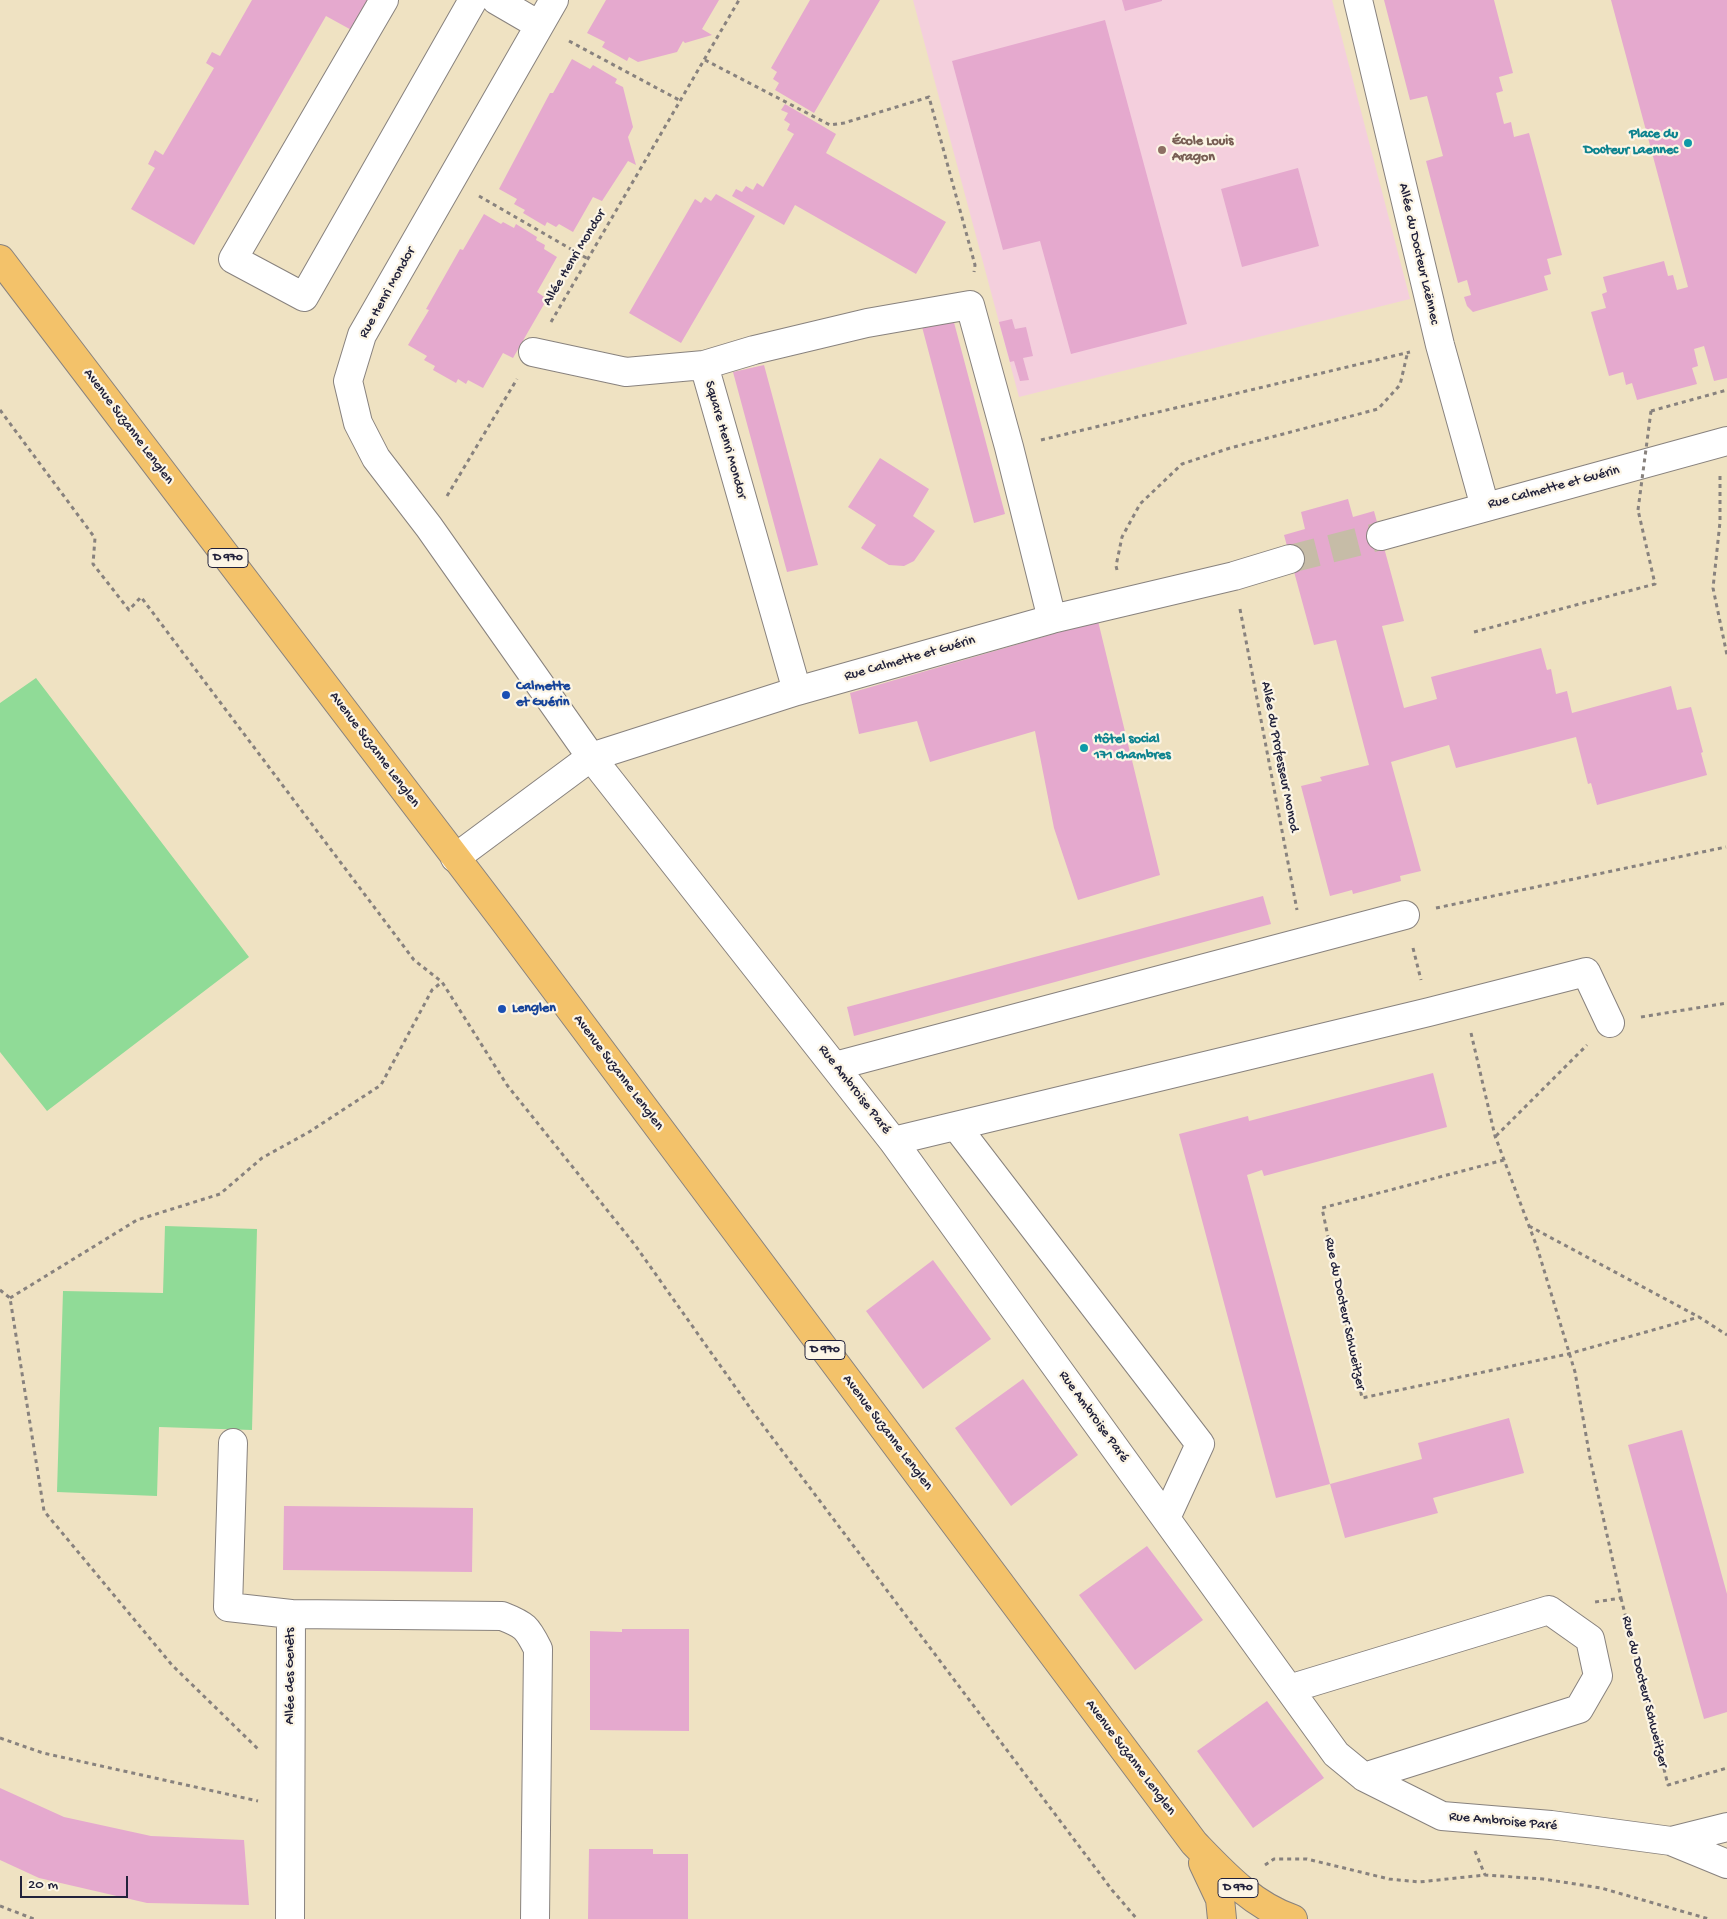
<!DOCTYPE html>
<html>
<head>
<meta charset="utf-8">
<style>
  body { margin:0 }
  #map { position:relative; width:1727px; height:1919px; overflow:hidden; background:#efe2c2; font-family:"Gochi Hand",sans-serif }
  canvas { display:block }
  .scale { position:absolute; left:20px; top:1876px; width:108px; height:22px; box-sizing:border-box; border:2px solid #22223b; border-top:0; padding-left:6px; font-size:15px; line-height:18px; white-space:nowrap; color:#22223b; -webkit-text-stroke:4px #fcf5e5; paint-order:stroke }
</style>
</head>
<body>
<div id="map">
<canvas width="1727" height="1919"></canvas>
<div class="scale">20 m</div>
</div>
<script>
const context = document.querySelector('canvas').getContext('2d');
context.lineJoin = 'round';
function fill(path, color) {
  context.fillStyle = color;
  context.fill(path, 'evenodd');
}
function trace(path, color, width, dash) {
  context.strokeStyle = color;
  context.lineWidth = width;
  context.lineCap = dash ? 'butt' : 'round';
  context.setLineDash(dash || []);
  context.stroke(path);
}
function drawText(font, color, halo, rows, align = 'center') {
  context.font = font + ' "Gochi Hand",sans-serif';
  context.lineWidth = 4.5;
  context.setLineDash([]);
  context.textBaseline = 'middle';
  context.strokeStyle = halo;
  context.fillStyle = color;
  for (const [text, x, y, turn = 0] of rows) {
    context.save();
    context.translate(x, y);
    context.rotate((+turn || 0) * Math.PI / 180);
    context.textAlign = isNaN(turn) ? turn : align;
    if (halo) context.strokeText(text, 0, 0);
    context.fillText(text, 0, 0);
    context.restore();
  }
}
fill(new Path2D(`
  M913,0H1332L1410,299L1019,397Z`), '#f4cfdd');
fill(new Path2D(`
  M36,678L249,957L47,1111L0,1052V703Z
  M165,1226L257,1229L252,1430L159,1427L157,1496L57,1492L63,1291L163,1293Z`), '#90db97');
fill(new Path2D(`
  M252,0H373L355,32L326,16L194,245L131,209L155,168L148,164L155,150L163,155L214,68L206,63L212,52L220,56Z
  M606,0H719L702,29L712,35L685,43L683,41L677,52L638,62L629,57L627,61L602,47L605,42L587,33Z
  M810,0H880L814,113L775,90L779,83L773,79L777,72L771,68Z
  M1122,0H1162V1L1125,11Z
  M1384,0H1494L1513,73L1499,77L1503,91L1496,93L1504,124L1511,122L1514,137L1529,133L1562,255L1547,259L1551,274L1544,276L1548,290L1473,312L1467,306L1464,297L1471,295L1467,280L1458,283L1426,161L1443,156L1427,96L1410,100Z
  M1611,0H1727V378L1714,381L1704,346L1694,349L1698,366L1692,368L1697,384L1637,400L1632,383L1626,385L1623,372L1609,376L1591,312L1606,308L1602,294L1607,292L1603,277L1664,261L1668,276L1673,275L1677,290L1688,287Z
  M1105,20L1187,324L1071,354L1040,241L1003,250L952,61Z
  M572,59L590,69L593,65L617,79L615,83L623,87L633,127L628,137L636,165L628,161L602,201L593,197L573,232L559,224L556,227L547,222L545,226L523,213L525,210L514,204L517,199L499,189L550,93H553Z
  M785,104L836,134L826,153L946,222L916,274L795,205L784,225L732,196L736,189L742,192L746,186L753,190L757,183L763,187L794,134L787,130L790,124L784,120L788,113L781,110Z
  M1298,168L1319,246L1242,267L1221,189Z
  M716,194L755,216L681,343L629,313L695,199L701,203L705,197L711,201Z
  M484,214L501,224L503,222L514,228L516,224L537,237L536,240L545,245L544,249L557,257L537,292L547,299L513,358L503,353L483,388L468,380L466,384L458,379L456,383L433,370L435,366L424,360L427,356L408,345L429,310L426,309L460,249L463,250Z
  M952,315L1005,514L974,523L921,323Z
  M1012,319L1015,329L1026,327L1033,356L1023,358L1029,380L1020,381L1014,361L1010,362L999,322Z
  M764,365L818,565L787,572L733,372Z
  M880,458L929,489L913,516L935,531L914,561L904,566L889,565L861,548L876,525L848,507Z
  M1348,499L1353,517L1374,511L1404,621L1382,626L1404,708L1437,699L1431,677L1541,648L1547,670L1551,669L1556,694L1567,691L1572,713L1671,686L1677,710L1691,707L1703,752L1701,753L1707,775L1597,805L1591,783L1588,784L1576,737L1456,768L1449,745L1391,762L1421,871L1400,876L1401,881L1353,894L1352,890L1330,896L1301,786L1322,781L1320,777L1369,765L1336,640L1314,645L1284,535L1305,529L1301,512Z
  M1098,621L1160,875L1078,900L1054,828L1035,731L930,762L917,721L859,734L850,693Z
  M1263,896L1271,924L854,1036L847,1007Z
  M1433,1073L1447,1127L1264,1176L1262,1170L1247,1175L1330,1484L1276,1498L1179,1134L1248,1116L1249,1121Z
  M933,1260L991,1339L923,1389L866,1311Z
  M1023,1379L1078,1455L1011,1506L955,1428Z
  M1509,1418L1524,1473L1433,1498L1438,1513L1345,1538L1330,1484L1422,1459L1418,1443Z
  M1682,1430L1727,1594V1712L1704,1719L1628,1445Z
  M284,1506L473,1508L472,1572L283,1570Z
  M1147,1546L1203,1620L1135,1670L1079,1595Z
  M622,1629H689V1731L590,1730V1631L622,1632Z
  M1267,1701L1324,1778L1253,1828L1197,1751Z
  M0,1788L64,1817L151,1836L244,1840L249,1905L147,1903L39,1878L0,1860Z
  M589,1849H653V1854H688V1919H588Z`), '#e5a9ce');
trace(new Path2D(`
  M1290,559L1381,536`), '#c6bca7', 28, [28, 14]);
const minor = new Path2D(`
  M384,0L233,259L304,297L473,0
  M496,0L539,25
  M554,0L362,335L348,381L358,423L376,458L429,527L591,757L893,1141L1336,1754L1364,1777L1442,1816L1551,1825L1671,1841L1727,1864
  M1358,0L1440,345L1485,507
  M533,352L626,372L704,365L754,350L867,323L970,305L1009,447L1052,619
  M704,365L797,691
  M1381,536L1727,441
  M455,858L591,757L797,691L1052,619L1234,576L1290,559
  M835,1066L1405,915
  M956,1126L1200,1444L1166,1518
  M893,1141L1429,1012L1586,972L1610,1023
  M233,1443L228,1607L291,1614
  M1289,1689L1549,1610L1590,1639L1598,1676L1579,1709L1364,1777
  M1671,1841L1727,1827
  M290,1919L291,1614L502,1616C525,1625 527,1627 538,1649L535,1919`);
const major = new Path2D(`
  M0,259L502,918L1194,1843C1223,1873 1252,1905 1293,1919
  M1203,1863L1220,1899L1222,1919`);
trace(minor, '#88827e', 30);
trace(major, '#88827e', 30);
trace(new Path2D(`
  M569,41L681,101
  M705,60L830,125L844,123L929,97L975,265L974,272
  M479,196L588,259
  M551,322L739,0
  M0,410L95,538L93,564L129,610L141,597L414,960L442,982L507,1085L635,1245L753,1412L1112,1890L1137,1919
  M1651,411L1727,390
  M1041,440L1410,352
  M1720,476V522L1713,588L1727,655
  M447,496L517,379
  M1117,570L1116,566L1122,537L1140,504L1182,464L1230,448L1378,409L1400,385L1407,355
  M1240,609L1297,910
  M1474,632L1655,584L1638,510
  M1436,908L1726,847
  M1413,948L1421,980
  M1641,1017L1727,1003
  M1471,1033L1495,1136L1537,1247L1575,1372L1590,1458L1621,1598L1595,1602
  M1496,1136L1587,1045
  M1504,1160L1322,1208L1362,1398L1568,1354L1699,1317
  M1529,1226L1699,1317L1727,1335
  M0,1290L10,1298L44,1511L172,1665L258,1749
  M10,1298L137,1220L220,1194L262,1158L309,1132L381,1085L432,990L442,982
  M1621,1598L1668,1785L1727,1768
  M0,1738L43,1753L258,1801
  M1475,1851L1485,1875
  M1265,1865L1274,1859H1307L1389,1879L1419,1882L1485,1875L1543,1879L1601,1888L1709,1919
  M0,1906L34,1919`), '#88827e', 3, [4, 4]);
trace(minor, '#fff', 28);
trace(major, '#f3c26a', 28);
trace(new Path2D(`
  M1638,510L1651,411`), '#88827e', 3, [4, 4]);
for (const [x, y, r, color] of [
  [1688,143,5,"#0f9aa8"],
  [1162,150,5,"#8d6e63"],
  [506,695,5,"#1a4fb4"],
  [1084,748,5,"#0f9aa8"],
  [502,1009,5,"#1a4fb4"]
]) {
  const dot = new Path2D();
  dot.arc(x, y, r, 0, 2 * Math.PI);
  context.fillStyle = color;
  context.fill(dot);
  trace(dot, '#fcf5e5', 2);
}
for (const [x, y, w] of [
  [228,558,40],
  [825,1350,40],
  [1238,1888,40]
]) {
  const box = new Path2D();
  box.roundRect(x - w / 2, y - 9.5, w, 19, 4);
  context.fillStyle = '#fcf5e5';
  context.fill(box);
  trace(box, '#22223b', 1);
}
drawText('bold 12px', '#22223b', null, [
  ["D 970",228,558],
  ["D 970",825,1350],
  ["D 970",1238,1888]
]);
drawText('bold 14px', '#0d838f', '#fcf5e5', [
  ["Place du",1678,135],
  ["Docteur Laennec",1678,151],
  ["Hôtel social",1094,740,"left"],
  ["171 chambres",1094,756,"left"]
], 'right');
drawText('bold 14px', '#785e54', '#fcf5e5', [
  ["École Louis",1172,142],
  ["Aragon",1172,158]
], 'left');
drawText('14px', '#22223b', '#fcf5e5', [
  ["Allée du Docteur Laënnec",1418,254,77],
  ["Allée Henri Mondor",575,258,-59],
  ["Rue Henri Mondor",388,293,-61],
  ["Avenue Suzanne Lenglen",128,427,53],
  ["Square Henri Mondor",725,440,74],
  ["Rue Calmette et Guérin",1554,488,-15],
  ["Rue Calmette et Guérin",910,659,-16],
  ["Avenue Suzanne Lenglen",374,750,53],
  ["Allée du Professeur Monod",1279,757,79],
  ["Avenue Suzanne Lenglen",618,1073,53],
  ["Rue Ambroise Paré",854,1090,52],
  ["Rue du Docteur Schweitzer",1344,1314,78],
  ["Rue Ambroise Paré",1093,1417,54],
  ["Avenue Suzanne Lenglen",887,1433,53],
  ["Allée des Genêts",291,1676,-90],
  ["Rue du Docteur Schweitzer",1644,1692,76],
  ["Avenue Suzanne Lenglen",1130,1758,53],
  ["Rue Ambroise Paré",1503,1822,5]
]);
drawText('bold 14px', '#164399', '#fcf5e5', [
  ["Calmette",516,687],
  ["et Guérin",516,703],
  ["Lenglen",512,1009]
], 'left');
</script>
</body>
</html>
